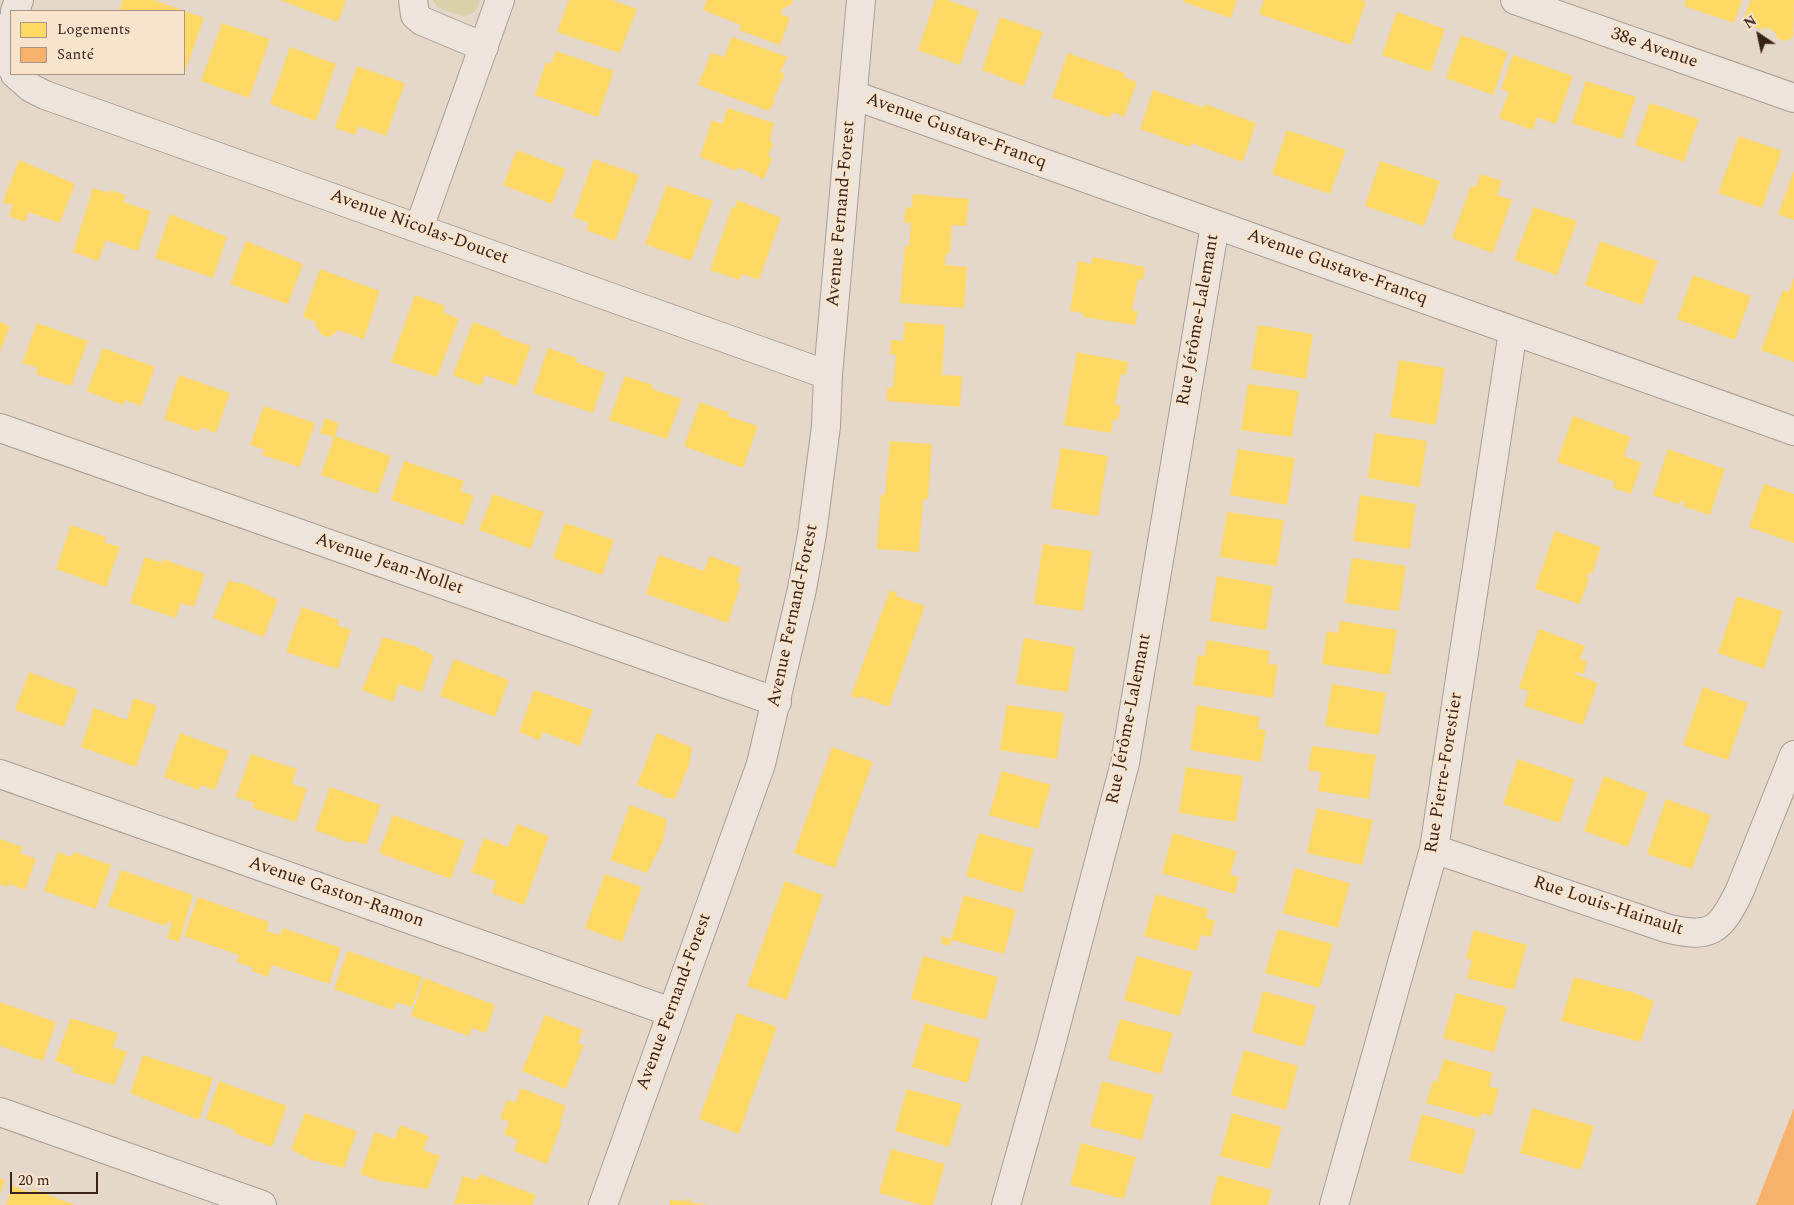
<!DOCTYPE html>
<html>
<head>
<meta charset="utf-8">
<style>
  body { margin:0 }
  #map { position:relative; width:1794px; height:1205px; overflow:hidden; background:#e5d7c9; font-family:Spectral,serif }
  canvas { display:block }
  .legend { position:absolute; left:10px; top:10px; width:175px; height:65px; box-sizing:border-box; background:#f8e3cc; border:1px solid #ab9685; margin:0; padding:6px 9px; list-style:none; font-size:15px; color:#38231a }
  .legend li { display:flex; align-items:center; gap:10px; height:25px }
  .legend b { width:25px; border:1px solid #ab9685 }
  .north { position:absolute; left:1734px; top:10px; width:50px; height:50px; -webkit-text-stroke:4px #f8e3cc; paint-order:stroke; rotate:326deg; font-size:14px; font-weight:700; line-height:20px; text-align:center; color:#38231a }
  .north::after { content:''; display:block; margin:auto; width:18px; height:22px; background:#38231a; clip-path:polygon(50% 0,100% 100%,50% 72%,0 100%) }
  .scale { position:absolute; left:10px; top:1172px; width:88px; height:22px; box-sizing:border-box; border:2px solid #38231a; border-top:0; padding-left:6px; font-size:15px; line-height:18px; white-space:nowrap; color:#38231a; -webkit-text-stroke:4px #f8e3cc; paint-order:stroke }
</style>
</head>
<body>
<div id="map">
<canvas width="1794" height="1205"></canvas>
<ul class="legend">
<li><b style="height:14px;background:#ffd966"></b>Logements</li>
<li><b style="height:14px;background:#f6b26b"></b>Santé</li>
</ul>
<div class="north">N</div>
<div class="scale">20 m</div>
</div>
<script>
const context = document.querySelector('canvas').getContext('2d');
context.lineJoin = 'round';
function fill(path, color) {
  context.fillStyle = color;
  context.fill(path, 'evenodd');
}
function trace(path, color, width, dash) {
  context.strokeStyle = color;
  context.lineWidth = width;
  context.lineCap = dash ? 'butt' : 'round';
  context.setLineDash(dash || []);
  context.stroke(path);
}
function drawText(font, color, halo, rows, align = 'center') {
  context.font = font + ' Spectral,serif';
  context.lineWidth = 5;
  context.setLineDash([]);
  context.textBaseline = 'middle';
  context.strokeStyle = halo;
  context.fillStyle = color;
  for (const [text, x, y, turn = 0] of rows) {
    context.save();
    context.translate(x, y);
    context.rotate((+turn || 0) * Math.PI / 180);
    context.textAlign = isNaN(turn) ? turn : align;
    if (halo) context.strokeText(text, 0, 0);
    context.fillText(text, 0, 0);
    context.restore();
  }
}
fill(new Path2D(`
  M433,0H480L475,12L464,16L438,8Z`), '#d9d1a9');
fill(new Path2D(`
  M123,0H154L204,18L184,74V11H119Z
  M280,0H346L338,22Z
  M569,0H612L637,9L620,53L557,32Z
  M707,0H793L791,5L783,8L781,14L790,18L780,45L739,30L741,25L703,10Z
  M935,0H947L979,11L960,65L918,50Z
  M1184,0H1237L1231,18L1184,2Z
  M1264,0H1361L1366,2L1351,45L1259,14Z
  M1686,0H1742L1734,23L1684,6Z
  M1751,0H1794L1793,37L1786,41L1778,39L1775,32L1768,28L1763,27L1762,30L1742,22Z
  M1397,12L1445,29L1431,72L1382,55Z
  M1000,17L1043,32L1024,86L982,70Z
  M222,23L270,39L249,98L201,81Z
  M1461,35L1508,52L1493,95L1446,78Z
  M732,37L788,57L780,72L785,74L773,100L775,101L773,107L771,106L769,111L698,85L711,53L724,57Z
  M290,47L336,64L316,121L270,104Z
  M556,51L614,71L598,117L535,95L546,62L551,64Z
  M1068,53L1125,73L1124,77L1137,82L1124,117L1113,112L1110,118L1052,97Z
  M1513,55L1573,76L1556,124L1537,117L1533,130L1499,118L1509,92L1501,89Z
  M357,66L405,83L386,136L359,126L355,135L335,128Z
  M1586,81L1636,97L1622,139L1572,123Z
  M1153,90L1204,108L1205,104L1256,123L1243,162L1191,143L1190,147L1140,129Z
  M1650,103L1699,119L1684,162L1635,145Z
  M728,108L774,123L770,139L773,145L768,156L772,158L764,179L738,167L737,171L700,157L712,120L722,124Z
  M1287,130L1346,150L1330,194L1272,174Z
  M1739,136L1782,151L1762,208L1718,193Z
  M517,150L566,169L552,204L503,185Z
  M594,159L639,175L615,241L586,230L589,223L573,217Z
  M19,160L75,184L60,223L29,212L25,222L9,216L13,205L3,202Z
  M1380,161L1440,181L1424,226L1365,206Z
  M1794,170V220L1778,214Z
  M1481,174L1502,181L1497,195L1512,200L1493,253L1452,238L1471,186L1476,187Z
  M667,185L713,201L691,261L645,244Z
  M93,188L109,193L110,190L126,195L123,202L151,211L138,251L106,240L98,261L73,252Z
  M913,194L969,199L966,226L952,225L950,254H946L945,265L967,267L964,308L900,303L905,246H909L911,223H904L906,207L912,208Z
  M738,200L781,218L759,280L742,274L739,280L710,270L732,207L735,208Z
  M1534,207L1577,221L1557,275L1514,260Z
  M170,214L227,237L213,278L155,258Z
  M246,241L303,264L288,304L230,284Z
  M1600,241L1658,261L1642,305L1585,285Z
  M1093,257L1145,267L1143,280L1138,279L1132,311H1138L1135,325L1083,317V313L1070,311L1078,261L1091,264Z
  M320,269L380,291L364,339L338,330L333,335L327,337L322,335L315,325L316,322L303,317Z
  M1693,275L1751,296L1735,340L1677,319Z
  M1794,277V362L1761,350L1783,290L1789,292Z
  M415,295L445,306L443,312L459,319L437,377L391,362Z
  M0,322L10,326L0,352Z
  M473,322L501,332L500,335L531,346L516,386L485,375L481,386L453,375Z
  M905,322L945,325L942,375L962,376L960,407L887,401V387L893,388L896,355L890,354L891,340L903,341Z
  M37,323L88,341L71,386L36,374L38,368L22,363Z
  M1258,325L1313,334L1306,379L1251,369Z
  M103,348L155,367L141,406L125,400L123,405L87,391Z
  M548,348L577,358L576,362L606,373L593,413L533,393Z
  M1077,352L1128,362L1126,375L1121,374L1115,405L1121,406L1118,420L1113,419L1111,433L1064,425Z
  M1399,360L1445,368L1436,425L1390,417Z
  M179,375L230,393L216,433L201,427L200,432L164,419Z
  M625,376L653,385L652,389L682,399L667,439L609,420Z
  M1248,384L1299,391L1292,437L1241,430Z
  M700,402L730,413L728,416L758,426L743,468L684,446Z
  M264,406L315,423L300,467L262,455L265,450L250,445Z
  M1573,416L1631,437L1624,456L1642,463L1631,494L1613,488L1615,482L1557,462Z
  M325,418L339,423L335,436L391,456L377,494L321,475L334,437L320,433Z
  M1375,433L1427,441L1420,487L1368,478Z
  M890,441L932,444L928,498L923,501L919,552L877,549L881,495H885Z
  M1061,448L1108,456L1098,516L1051,508Z
  M1238,449L1295,458L1287,505L1230,495Z
  M1668,449L1725,469L1710,515L1683,506L1684,502L1680,501L1678,504L1653,495Z
  M404,461L464,481L461,491L474,496L464,525L391,500Z
  M1764,484L1794,494V543L1749,527Z
  M493,494L544,512L531,549L479,530Z
  M1360,495L1416,504L1410,549L1353,541Z
  M1227,512L1284,520L1277,566L1220,557Z
  M565,523L614,540L602,575L553,558Z
  M71,525L106,537L104,542L120,547L106,587L56,569Z
  M1555,531L1601,547L1592,574L1588,573L1587,578L1589,579L1580,604L1535,589Z
  M1043,544L1092,551L1083,611L1034,604Z
  M659,555L704,571L710,556L742,568L737,582L741,584L728,623L646,594Z
  M145,557L162,563L163,559L205,574L194,607L181,603L176,618L130,603Z
  M1352,558L1406,566L1399,611L1345,603Z
  M1217,576L1273,586L1266,630L1210,621Z
  M228,581L246,584L278,600L264,637L213,618Z
  M890,590L897,593L896,596L925,606L889,707L860,696L859,699L851,696Z
  M1737,596L1783,611L1764,669L1718,653Z
  M302,607L339,620L337,625L351,630L338,669L286,652Z
  M1340,621L1397,630L1390,675L1322,664L1327,631L1338,633Z
  M1539,629L1585,646L1580,659L1587,661L1584,674L1576,672L1575,674L1598,683L1583,725L1524,706L1529,691L1519,688Z
  M383,637L417,647L434,656L422,692L399,684L393,702L362,690Z
  M1024,638L1075,647L1068,692L1016,684Z
  M1207,640L1270,651L1268,664L1278,665L1273,698L1193,685L1198,655L1205,656Z
  M454,659L509,680L495,717L440,696Z
  M29,672L78,690L64,727L15,710Z
  M1332,684L1386,693L1379,735L1325,726Z
  M1703,687L1748,703L1728,760L1683,745Z
  M534,690L593,710L580,746L543,732L540,740L519,732Z
  M134,698L157,706L136,767L81,747L94,708L127,720Z
  M1007,705L1064,713L1057,759L1000,750Z
  M1197,705L1260,717L1258,729L1266,730L1261,762L1190,750Z
  M180,733L229,751L215,790L201,785L199,790L164,777Z
  M657,733L692,747L689,765L675,799L662,797L663,795L637,785Z
  M1312,746L1376,755L1369,799L1318,791L1321,772L1308,770Z
  M832,747L873,762L835,868L794,853Z
  M251,754L297,769L292,784L307,789L296,822L253,808L254,803L236,797Z
  M1518,759L1575,779L1560,823L1503,804Z
  M1186,767L1243,776L1236,822L1179,813Z
  M1002,771L1051,785L1038,829L989,815Z
  M1604,776L1648,793L1628,847L1584,831Z
  M330,787L381,805L366,845L352,840L350,843L315,830Z
  M1666,799L1711,815L1692,869L1647,854Z
  M630,805L667,819L663,841L647,873L610,860Z
  M1317,808L1373,820L1362,865L1307,853Z
  M393,815L465,841L451,879L379,853Z
  M517,824L549,836L524,905L492,893L496,881L471,872L484,838L508,847Z
  M979,833L1034,849L1022,893L966,876Z
  M1173,833L1237,851L1230,875L1239,877L1235,894L1162,873Z
  M0,839L23,847L20,853L36,859L25,890L10,884L8,887L0,884Z
  M58,852L72,857L74,852L111,865L96,909L44,891Z
  M1295,868L1350,883L1338,928L1283,913Z
  M121,870L193,895L179,942L167,938L172,923L168,921L166,926L108,906Z
  M605,874L642,887L622,942L585,928Z
  M785,881L823,895L787,1000L747,986Z
  M1156,894L1208,909L1206,918L1215,921L1211,937L1201,935L1197,951L1144,936Z
  M964,895L1016,910L1004,954L952,940L949,946L941,943L942,936L951,939Z
  M198,897L269,922L267,931L280,935L283,928L341,948L329,984L272,965L268,977L252,971L254,968L237,962L239,955L184,936Z
  M1278,929L1333,944L1320,988L1265,973Z
  M1474,930L1527,945L1514,990L1467,978L1472,960L1466,958Z
  M348,951L422,977L412,1007L397,1002L393,1010L334,989Z
  M923,956L998,977L986,1020L911,999Z
  M1137,956L1193,972L1180,1016L1124,1000Z
  M1574,977L1635,993L1654,1001L1641,1042L1561,1021Z
  M424,978L495,1005L486,1033L472,1028L469,1036L411,1016Z
  M1263,991L1316,1006L1304,1047L1252,1032Z
  M1456,993L1507,1007L1494,1052L1443,1038Z
  M0,1002L56,1022L43,1061L0,1046Z
  M737,1013L777,1027L739,1134L699,1119Z
  M545,1015L583,1030L578,1043L584,1045L566,1089L522,1071Z
  M71,1018L118,1033L113,1047L127,1052L114,1085L72,1072L74,1068L55,1061Z
  M1120,1019L1173,1033L1161,1074L1108,1059Z
  M925,1023L980,1039L968,1083L912,1067Z
  M1244,1050L1298,1066L1286,1110L1231,1095Z
  M143,1055L213,1078L199,1120L130,1093Z
  M1444,1059L1493,1073L1489,1086L1499,1089L1492,1116L1482,1113L1480,1118L1426,1103L1433,1081L1437,1082Z
  M219,1081L287,1106L272,1147L234,1133L235,1130L206,1119Z
  M1102,1081L1154,1095L1142,1140L1090,1126Z
  M521,1088L566,1106L560,1123H562L547,1164L514,1151L518,1140L504,1134L509,1122L500,1118L507,1100L515,1103Z
  M907,1089L962,1104L949,1147L895,1131Z
  M1532,1108L1594,1126L1581,1170L1520,1153Z
  M305,1113L357,1131L344,1168L309,1159L291,1149Z
  M1232,1113L1282,1127L1270,1169L1220,1156Z
  M1422,1114L1476,1130L1463,1175L1409,1160Z
  M400,1125L429,1136L423,1150L440,1156L428,1189L380,1181L360,1174L375,1132L395,1139Z
  M1081,1143L1136,1157L1124,1199L1070,1185Z
  M891,1149L945,1164L933,1205H922L879,1193Z
  M480,1174L536,1195L532,1205L454,1204L463,1176L477,1180Z
  M1218,1175L1272,1190L1268,1205H1210Z
  M0,1178L5,1180L0,1194Z
  M13,1186L31,1193L32,1189L75,1205H6Z
  M687,1198L690,1199V1202L708,1205H670V1200L687,1201Z`), '#ffd966');
fill(new Path2D(`
  M1794,1108V1205H1756Z`), '#f6b26b');
const street = new Path2D(`
  M413,0L415,15L422,21L484,47
  M1515,0L1794,98
  M15,11L19,0
  M11,23C6,38 4,52 11,67
  M15,74L31,88L45,95L828,375
  M853,95L1794,431
  M419,228L500,0
  M0,428L777,702
  M0,774L671,1012
  M1434,849L1666,928C1711,940 1721,930 1740,890L1794,755
  M0,1112L262,1205
  M603,1205L761,764L802,589L812,534L826,426L828,375L861,0
  M1006,1205L1050,1048L1125,763L1215,225
  M1334,1205L1434,849L1513,331`);
trace(street, '#aa9d93', 30);
trace(street, '#ede4db', 28);
drawText('18px', '#38231a', '#f8e3cc', [
  ["38e Avenue",1654,49,19],
  ["Avenue Gustave-Francq",956,132,20],
  ["Avenue Fernand-Forest",842,214,-85],
  ["Avenue Nicolas-Doucet",419,228,20],
  ["Avenue Gustave-Francq",1337,268,20],
  ["Rue Jérôme-Lalemant",1199,320,-80],
  ["Avenue Jean-Nollet",389,565,19],
  ["Avenue Fernand-Forest",794,616,-78],
  ["Rue Jérôme-Lalemant",1130,719,-79],
  ["Rue Pierre-Forestier",1445,773,-81],
  ["Avenue Gaston-Ramon",336,893,19],
  ["Rue Louis-Hainault",1608,907,18],
  ["Avenue Fernand-Forest",675,1002,-70]
]);
</script>
</body>
</html>
